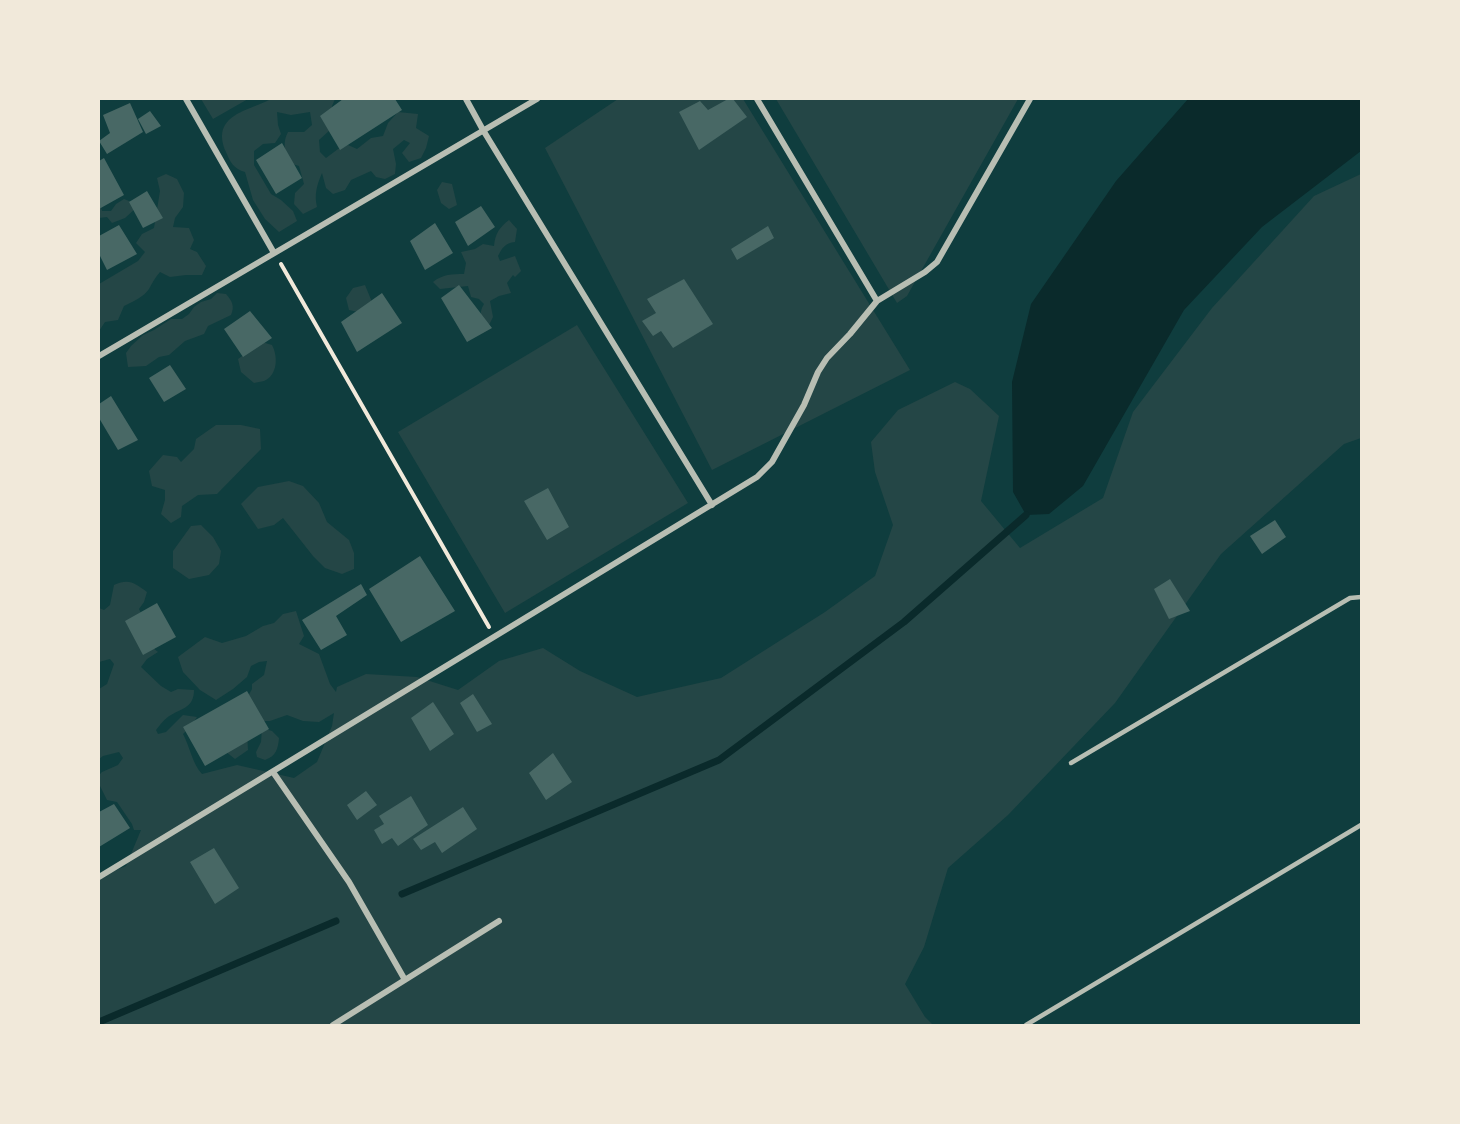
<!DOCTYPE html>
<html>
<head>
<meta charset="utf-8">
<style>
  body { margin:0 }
  #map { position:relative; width:1460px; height:1124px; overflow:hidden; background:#0f3d3e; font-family:"Roboto Condensed",sans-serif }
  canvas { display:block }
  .frame { position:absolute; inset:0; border:100px solid #f1e9da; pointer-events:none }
</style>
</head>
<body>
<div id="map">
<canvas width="1460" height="1124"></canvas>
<div class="frame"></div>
</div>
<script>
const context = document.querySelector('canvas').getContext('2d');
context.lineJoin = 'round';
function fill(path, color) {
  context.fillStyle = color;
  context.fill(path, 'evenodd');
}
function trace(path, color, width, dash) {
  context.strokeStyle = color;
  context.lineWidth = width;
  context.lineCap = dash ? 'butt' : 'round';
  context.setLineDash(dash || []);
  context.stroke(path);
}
fill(new Path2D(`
  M201,99H248L213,119Z
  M271,99H335L332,106L330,130L319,140L320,152L326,158L338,149L348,145L357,149L371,138L383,136L388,123L398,112L418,114L416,128L429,136L426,148L421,158L409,162L402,153L410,143L404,140L393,149L396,164L395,174L385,179L376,177L371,171L351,180L345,190L333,194L326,188L322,173C317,185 314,194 317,207L303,214L294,204L295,193L304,184L299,166L289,163C285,152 282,143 288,132H304L312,125L310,112L291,115L277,112L278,125L281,134L275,143L263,144L254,151V165L271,194L281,200L293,211L297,221L279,232L265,219L253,200L245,172C234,169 230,162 226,152C210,115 248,111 271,99Z
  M618,99H743L910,370L712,470L545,148Z
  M776,99H1018L907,296L897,303Z
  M166,174L177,179L184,193L183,207L175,218L173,227L189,228L194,240L190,249L197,252L206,266L202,275H186L170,277L160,272C155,278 152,283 149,289C144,297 132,302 124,306L118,320L105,322L99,331V284L138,261L145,252L136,243L142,234L154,228L160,191L157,178Z
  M1361,174V438L1344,444L1221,554L1115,703L1008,815L948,868L924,947L905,984L925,1017L933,1025H99V877L126,866L141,830H134L132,824L117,802L107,800L99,784V775L102,772L118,765L123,758L119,752L103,756L99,759V689L107,684L114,664L110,659L99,662V608L104,610L110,605L114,585C129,578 135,583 147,592L144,602L139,609L144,619L148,644L158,652L147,659L141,667L161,686L171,692L178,689L194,690C194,707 183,708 171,715C165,718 160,725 156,730L158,734L166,732L183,715L197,717L192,725L183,734C190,747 192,763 202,774L237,765L294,778L317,762L332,726L334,713L319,722L303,721L287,715L270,721H255L247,733L248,750L235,759L220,747L252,689V684L264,675L267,661L259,662L251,666L247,677L233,689L216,700L200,690L183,672L178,657L205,637L222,643L246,636L263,626L274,623L283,614L296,611L304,636L299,644L319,654L330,684L336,692L337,687L366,674L417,677L458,690L499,661L543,648L580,671L637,697L721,678L825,612L875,576L893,525L875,472L871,442L898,410L955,382L970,389L999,416L981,501L1020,548L1103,498L1133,412L1212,308L1314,196Z
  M442,182L452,184L457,205L449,209L441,203L437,190Z
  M124,199L134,203L136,208L125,218L112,223L107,217L99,218V202L102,211H111L116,204Z
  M509,220L517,229L515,242C505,243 502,248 498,256L500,261L515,256L521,271L515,277L513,275L507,283L511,293L499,296L490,301L493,317L488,327C481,319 478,314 484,304L479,299L471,297L468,286L440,289L433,282C443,274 452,274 464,274L466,263L461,252L475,249L483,244L494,246C495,233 500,227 509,220Z
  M365,285L372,302L358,312L349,310L346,298L353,288Z
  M217,293L226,294C232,301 235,306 231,315L208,326L204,334L185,341L169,355L159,357L146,366L128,367L126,353L131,346L143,335L154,330L171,319H182L189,314L194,307L201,302L211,299Z
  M577,325L688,503L505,613L398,432Z
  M262,342L272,345C278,356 278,375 264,381C261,382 257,382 254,383L241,372L238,359Z
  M216,425H241L260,429L261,449L217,494L198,495L182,506L181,517L171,523L161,514L165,500V490L152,486L149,471L163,455L177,457L181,462L194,449L196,439Z
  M289,481L303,486L319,503L327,522L349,540L354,553V569L342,574L325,568L313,556L283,518L274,525L258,529L241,504L258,487Z
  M201,525L213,537L221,551L219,564L209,575L189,579L173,568V551L191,526Z
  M262,728L272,731L279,738C278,749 276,756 265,760L257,757L256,752L261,742Z`), '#244646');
fill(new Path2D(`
  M1188,99H1361V151L1262,227L1184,310L1083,486L1049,514L1026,515L1013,492L1012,382L1031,304L1116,181Z`), '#0a2a2b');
trace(new Path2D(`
  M402,894L719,760L904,622L1026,515
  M99,1022L336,921`), '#0a2a2b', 7);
fill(new Path2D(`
  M343,99H395L402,110L340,150L320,116Z
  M728,99H733L747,117L699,150L679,112L700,101L708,110Z
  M130,103L143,132L107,154L99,141L110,133L103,115Z
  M150,111L161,126L146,134L138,119Z
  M282,143L302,178L276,194L256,160Z
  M104,158L124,195L99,209V161Z
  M147,191L163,218L143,228L129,202Z
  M481,206L495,227L468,246L455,222Z
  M435,223L453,253L425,270L410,241Z
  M119,225L137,254L107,270L99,254V236Z
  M768,226L774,238L737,260L731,249Z
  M684,279L713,324L673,348L661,331L653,336L642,321L656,313L647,299Z
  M459,285L492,328L467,342L441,298Z
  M382,293L402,323L357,352L341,322Z
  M250,311L272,338L243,357L224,329Z
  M170,365L186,389L164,402L149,378Z
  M111,396L138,440L118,450L99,418V404Z
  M548,488L569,527L547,540L524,501Z
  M1275,520L1286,537L1262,554L1250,536Z
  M420,556L455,611L401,642L369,589Z
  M1170,579L1190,611L1169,619L1154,589Z
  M361,584L367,595L336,616L347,635L321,650L302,620Z
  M157,603L176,637L143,655L125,621Z
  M247,691L269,729L205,766L183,727Z
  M473,694L492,724L477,732L460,703Z
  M433,702L454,734L430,751L411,718Z
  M553,753L572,782L546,800L529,773Z
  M366,791L377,805L357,820L347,805Z
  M411,796L428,825L398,846L392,838L382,844L374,830L384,824L379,816Z
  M114,804L130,828L99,847V812Z
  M463,807L477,829L442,853L435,842L421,850L413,839Z
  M214,848L239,888L215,904L190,862Z`), '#486865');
trace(new Path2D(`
  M281,264L489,627`), '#f1e9da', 4);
trace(new Path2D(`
  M1071,763L1350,598L1361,597
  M1026,1025L1361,825`), '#b8beb3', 4.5);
trace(new Path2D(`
  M186,99L274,253
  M466,99L483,130L712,505
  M757,99L877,301
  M99,356L537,99
  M273,772L349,882L405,980
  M99,877L757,477L772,462L804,405L818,372L827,358L850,334L877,301L925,272L937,262L1030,99
  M333,1025L499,921`), '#b8beb3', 6);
</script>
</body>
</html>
